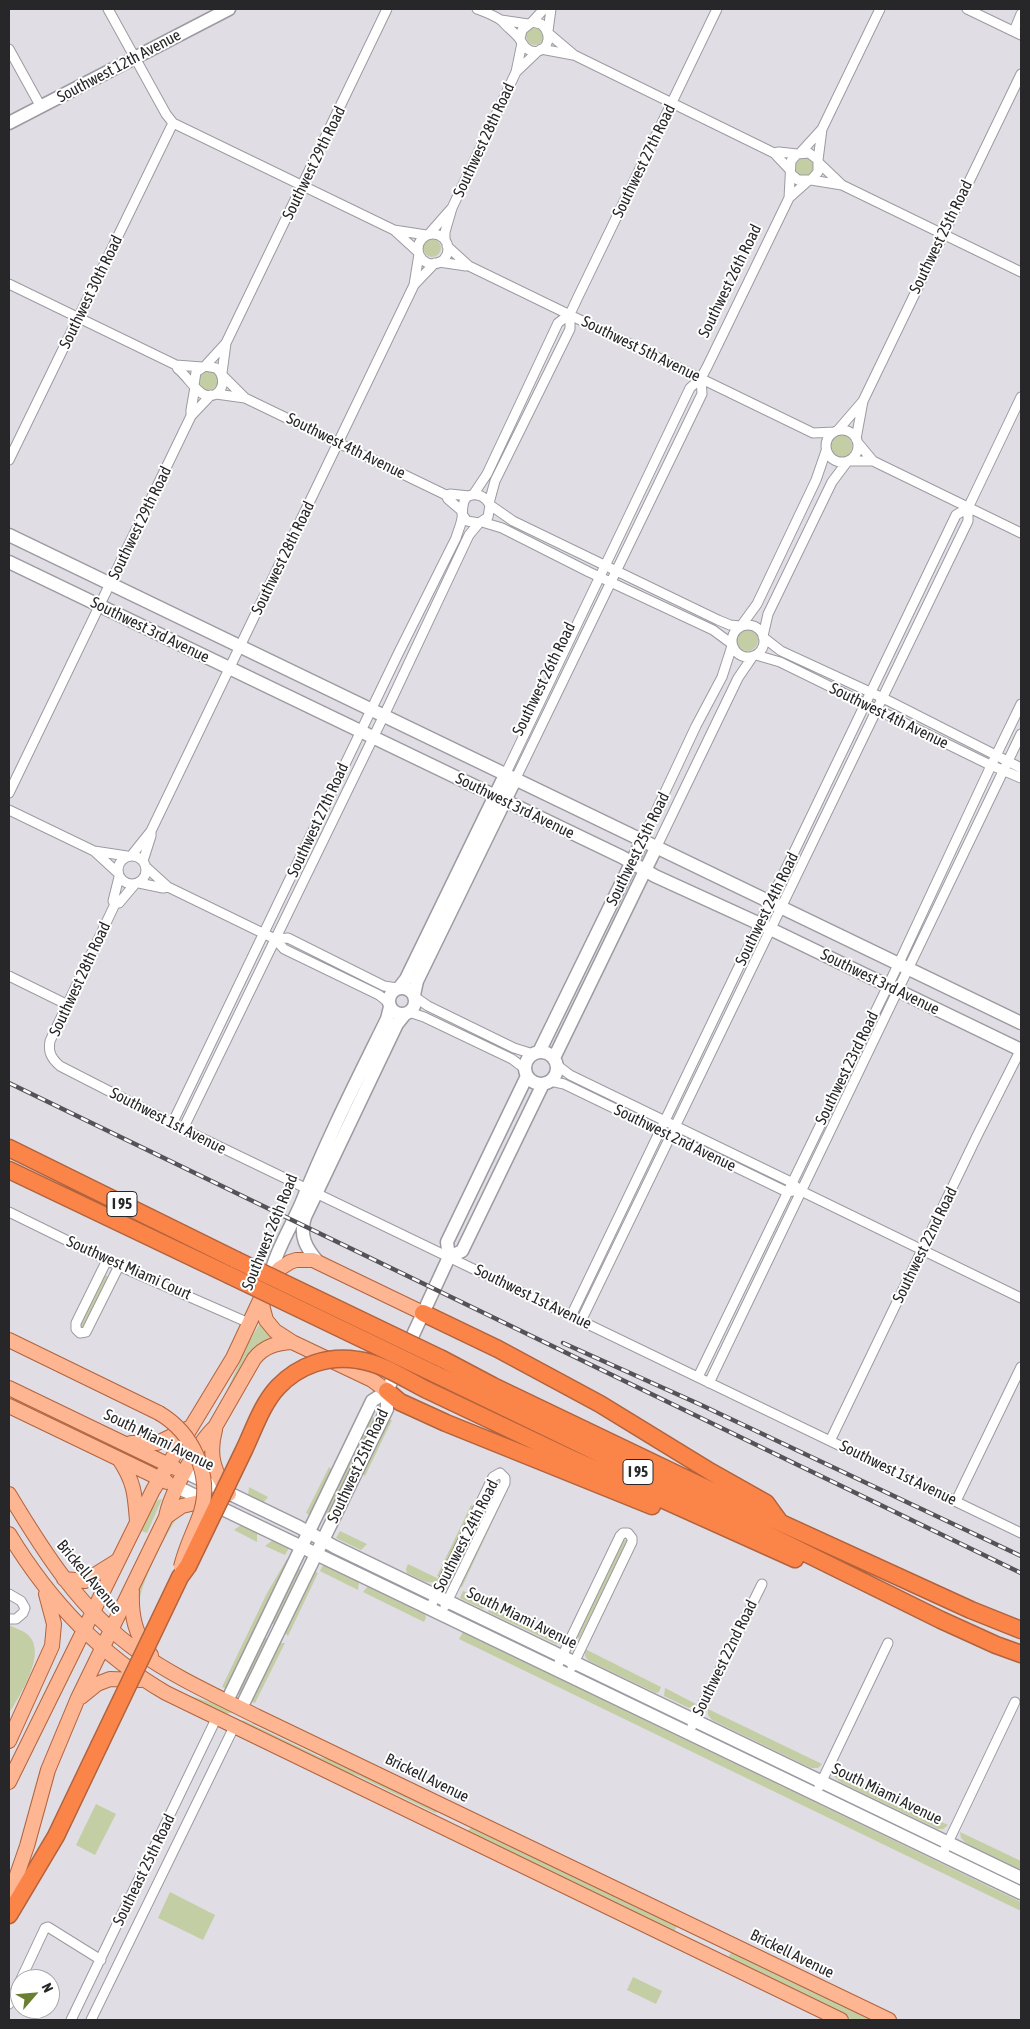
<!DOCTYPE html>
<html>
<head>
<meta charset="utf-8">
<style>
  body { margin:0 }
  #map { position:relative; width:1030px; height:2029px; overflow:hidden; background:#e0dde4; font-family:"Asap Condensed",sans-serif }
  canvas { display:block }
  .frame { position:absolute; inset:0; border:10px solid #272629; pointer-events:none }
  .north { position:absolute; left:10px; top:1969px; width:50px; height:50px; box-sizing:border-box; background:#fff; border:1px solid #a9a8a9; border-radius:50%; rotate:63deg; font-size:14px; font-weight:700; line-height:20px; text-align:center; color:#272629 }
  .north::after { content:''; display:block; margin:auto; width:18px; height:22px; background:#6a8031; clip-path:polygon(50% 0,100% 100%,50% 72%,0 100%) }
</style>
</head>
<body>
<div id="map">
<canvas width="1030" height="2029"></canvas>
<div class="frame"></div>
<div class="north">N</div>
</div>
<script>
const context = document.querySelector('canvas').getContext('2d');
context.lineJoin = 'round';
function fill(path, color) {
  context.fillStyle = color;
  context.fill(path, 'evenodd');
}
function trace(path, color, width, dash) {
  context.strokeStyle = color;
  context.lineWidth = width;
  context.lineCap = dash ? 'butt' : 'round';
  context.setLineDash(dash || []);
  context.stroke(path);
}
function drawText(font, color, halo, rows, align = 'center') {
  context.font = font + ' "Asap Condensed",sans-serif';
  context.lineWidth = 4;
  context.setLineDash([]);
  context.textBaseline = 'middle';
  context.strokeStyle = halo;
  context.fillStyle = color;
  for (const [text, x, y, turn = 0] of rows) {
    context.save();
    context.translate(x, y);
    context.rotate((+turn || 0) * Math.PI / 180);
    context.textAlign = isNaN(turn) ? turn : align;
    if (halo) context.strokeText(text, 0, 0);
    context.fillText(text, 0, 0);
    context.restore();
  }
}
fill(new Path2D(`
  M526 36a9 9 0 1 1 18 0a9 9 0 1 1-18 0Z
  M795 167a10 10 0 1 1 20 0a10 10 0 1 1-20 0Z
  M423 248a9 9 0 1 1 18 0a9 9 0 1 1-18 0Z
  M198 380a10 10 0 1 1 20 0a10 10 0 1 1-20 0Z
  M830 446a11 11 0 1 1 22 0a11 11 0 1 1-22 0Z
  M736 640a11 11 0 1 1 22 0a11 11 0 1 1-22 0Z
  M105,1275L109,1277L84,1327H80V1323Z
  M260,1323L271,1339L220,1405L250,1340Z
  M371,1416L376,1419L327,1517L323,1515Z
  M387,1419L392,1420L365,1476L361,1473Z
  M329,1467L332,1470L310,1515L306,1513Z
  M497,1483L499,1487L453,1581H451L448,1576L493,1484Z
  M249,1487L268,1497L263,1503L248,1496Z
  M503,1495H505L462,1587L459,1586Z
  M162,1499L147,1533L141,1531L151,1509L158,1500Z
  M471,1505L474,1507L440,1577L437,1576Z
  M177,1518C167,1532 141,1583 140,1599H137L141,1582L169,1522Z
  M241,1525L257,1532V1542L234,1530Z
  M340,1531L367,1544L361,1550L336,1538Z
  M273,1540L289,1548L285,1555L265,1546Z
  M623,1540H627V1543L579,1639L576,1635Z
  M331,1552L431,1596L429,1602L331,1556Z
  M287,1559L289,1560L228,1689L222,1687L267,1593Z
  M408,1564L439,1579C430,1588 417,1577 407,1573L406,1569Z
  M323,1565L359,1582L358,1590L320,1571Z
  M298,1568L302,1571L278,1624H272L271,1623Z
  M313,1571L318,1573L288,1636L284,1632Z
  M368,1586L425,1614L426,1618L424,1622L363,1592Z
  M463,1591L487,1602L484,1608L482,1609L460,1598Z
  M491,1604L565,1640C564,1644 560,1645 556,1644L488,1612Z
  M455,1607L558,1659L554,1664L451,1615Z
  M9,1625C14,1628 22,1630 27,1634C49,1652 19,1696 9,1714Z
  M463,1632L1021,1902V1911L459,1639Z
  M264,1637L269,1640L242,1695L238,1694L237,1693Z
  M279,1643H285L255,1703L250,1701Z
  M585,1649L661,1687L659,1692L656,1693L589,1661L585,1656Z
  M572,1668L685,1721L684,1723L682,1725L574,1674Z
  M665,1688L696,1704L689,1708L664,1696Z
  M181,1693L219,1705L235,1712L221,1715Z
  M708,1709L822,1764L818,1768H811L712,1720L708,1715Z
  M235,1719L245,1721L320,1757L338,1761L438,1810V1812L435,1813L358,1776L332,1768L234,1720Z
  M702,1728L811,1782V1785L809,1786L699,1732Z
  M834,1770L948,1825L943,1829H938L840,1782L834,1776Z
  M96,1804L116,1814L95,1855L76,1845Z
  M471,1828L521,1849L673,1923L676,1925V1929L673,1932L468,1833L467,1831Z
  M960,1832L1021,1861V1870L966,1843L961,1838Z
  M170,1892L215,1915L203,1940L158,1918Z
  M734,1951L876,2020H853L730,1961L729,1955Z
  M633,1977L662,1991L656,2004L627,1990Z`), '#c3cea5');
const street = new Path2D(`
  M108,9L166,114L173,123L394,230L418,252
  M477,9C485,12 496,16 502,21C507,27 514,32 519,38C522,42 523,47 529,50C545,57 556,36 541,24L532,22L522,30L520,39
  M967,9L1021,35
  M501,20L528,24
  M532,22L544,9
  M548,31L551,9
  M1014,31L1021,14
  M548,33L574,55L774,153L790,170
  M9,49L41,107
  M541,49L573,55
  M516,72L538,51
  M801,152L822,129L880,9
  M774,153L779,152L797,154
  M818,160L822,129
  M819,163L842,185
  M811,180L842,185L1021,272
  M789,198L808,181
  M394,230L426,235
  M429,234L451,209
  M418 249a15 15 0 1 1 30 0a15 15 0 1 1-30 0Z
  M445,240V232L452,208L516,72L522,43
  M447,246L469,266L813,433L834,432
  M439,262L466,266
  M9,284L176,365L202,367
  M414,285L435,263
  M176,365L178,369C186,375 196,391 203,394C220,402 230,379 216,368L205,366L196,372L194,385
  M205,366L226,343L387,9
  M222,373L226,343
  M223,376L245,398
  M216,394L245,398L446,495L450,494L469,496
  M191,416V410L195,387
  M826 446a16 16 0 1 1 32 0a16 16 0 1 1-32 0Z
  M838,430L863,401L1021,74
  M856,439L863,401
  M858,443L873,461L1021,533
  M9,460L173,123
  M850,461H873
  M446,495L448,499L462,511
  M473,495L487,474L558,323L570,314
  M489,503L495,481L570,329V314L577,299L717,9
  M490,505L513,521L718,620L730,625L740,626
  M482,522L502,528L589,572L713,630L732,644
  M732 641a16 16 0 1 1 32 0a16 16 0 1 1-32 0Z
  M741,626L757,604L816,480L826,451
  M763,636L768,614L832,482L847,462
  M763,637L781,651L883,698L1021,768
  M756,655L780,662L986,763L1021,778
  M505,775L690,388L701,378L707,367L789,198L791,161L797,154L809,153L818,160V172L811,180H798L791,174
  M515,780L700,398L702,394L701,378
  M9,793L191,416L211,395
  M9,810L94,851L118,873
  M642,841L696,726L722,677L732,646
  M656,848L738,678L753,656
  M94,851L127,856
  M118 870a14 14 0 1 1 28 0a14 14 0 1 1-28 0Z
  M131,856L151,831L414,285L419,254
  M143,861L151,836V831
  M146,867L168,887L275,939L284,949L379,995L389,1003
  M119,877L113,901L115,904L50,1041C48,1052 51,1058 60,1066L183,1129L1021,1533
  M139,883L163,888L168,887
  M115,904L119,903L135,884
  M275,939L288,938L384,986L397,988
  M9,976L68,1005
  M415,997L428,1006L514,1048L533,1054
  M409,1012L424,1017L512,1059L525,1069
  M557,1065L570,1075L791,1182L801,1191L1021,1298
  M550,1081L564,1084L787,1192L793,1191
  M172,1124L398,654L456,538C458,531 461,525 462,518C463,508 461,493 477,495C484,496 487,500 490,505L488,517L479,523L467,521L462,514
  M183,1129L389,705L469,535L479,523
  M9,1212L119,1266L249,1323
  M107,1260L76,1323V1329L80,1333L86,1332L119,1266
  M571,1316L956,515L968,508
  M581,1321L968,521V508L1021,397
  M698,1377L898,965L989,770L1021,704
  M709,1383L1021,734
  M830,1441L977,1136L1021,1049
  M956,1501L1021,1367
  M9,1594L21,1601L25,1608L23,1613L16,1619H9
  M430,1608L493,1477L500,1473L505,1478V1483L445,1606
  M556,1669L620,1536L623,1533H628L632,1538V1542L572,1667
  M692,1726L762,1584
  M819,1787L888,1643
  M942,1855L1015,1702
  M21,1979L45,1928L48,1927L101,1960
  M9,2004L20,1981
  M71,2020L216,1719
  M91,2020L234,1727`);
const secondary = new Path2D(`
  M9,123L229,9
  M9,535L1021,1023
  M9,562L622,857L655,876L760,924L1021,1050
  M389 1001a13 13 0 1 1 26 0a13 13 0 1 1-26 0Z
  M399,988L406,979L505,775
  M414,995L417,981L515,780
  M525 1068a16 16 0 1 1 32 0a16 16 0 1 1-32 0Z
  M539,1052L642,841
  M554,1058L656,848
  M449,1257L462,1251L543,1084
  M318,1262C306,1248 299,1236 305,1217L397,1024L405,1014
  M269,1281C275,1252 289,1231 301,1204C326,1141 357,1080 387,1019L390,1007
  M185,1472L299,1527L335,1547L1021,1878
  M177,1487L1021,1893
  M227,1701L372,1401L387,1391
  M241,1708L387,1409V1391L449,1257L447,1242L527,1076`);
const primary = new Path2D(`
  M261,1301L266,1320L275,1331L292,1342L372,1380L387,1391
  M9,1340L159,1413
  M9,1388L175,1468
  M9,1406L167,1482
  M215,1430C208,1456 214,1472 229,1494
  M131,1443H157L191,1427
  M119,1459C134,1481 135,1494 137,1521
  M9,1494C45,1554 81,1611 139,1652C176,1678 217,1696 256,1716L889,2020
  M166,1517L182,1506L204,1501
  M9,1534C49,1600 99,1654 166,1693L841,2020
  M64,1579L85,1581L117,1561
  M132,1591C131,1616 135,1635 151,1655
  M81,1697L97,1684L110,1679L141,1680
  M9,1741L52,1646L54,1624L46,1594
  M9,1782L153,1490L233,1358L269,1281L279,1269L290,1262L296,1260H313L423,1313
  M9,1898L27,1846L48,1770L78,1698L166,1517C170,1495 198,1442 215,1427L254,1359C264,1346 277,1343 292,1342`);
const highway = new Path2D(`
  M9,1148L236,1260
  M9,1170L229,1275
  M423,1313L498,1349L600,1404L711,1472L766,1503L779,1521
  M442,1359L493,1386L735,1502L971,1610L1021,1630
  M435,1374L789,1545L941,1620L996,1645L1021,1654
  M427,1390L568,1457L795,1559
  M387,1391L400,1402L446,1423L652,1506
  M9,1915L56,1836L99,1746`);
trace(street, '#9d9aa1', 11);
trace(secondary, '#9d9aa1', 15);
trace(primary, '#b1633e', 16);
trace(highway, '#b1633e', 19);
trace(street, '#fff', 9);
trace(secondary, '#fff', 12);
trace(primary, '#fdb592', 14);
trace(highway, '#fb8449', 16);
const rail = new Path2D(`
  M9,1083L1021,1573
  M563,1343L699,1404L1021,1556`);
trace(rail, '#555357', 4.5);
trace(rail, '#fff', 2.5, [8]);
const primaryBridge = new Path2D(`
  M159,1413C193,1433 212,1475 201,1512C195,1530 185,1548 181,1567`);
const highwayBridge = new Path2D(`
  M236,1260L442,1359
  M229,1275L435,1374
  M99,1746L180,1577L188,1566C207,1527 225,1489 244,1450C254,1429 262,1404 278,1387C299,1365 328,1355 358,1360C382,1363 405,1379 427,1390`);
trace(primaryBridge, '#b1633e', 16, []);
trace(highwayBridge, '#b1633e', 19, []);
trace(primaryBridge, '#fdb592', 14);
trace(highwayBridge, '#fb8449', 16);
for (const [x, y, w] of [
  [122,1204,30],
  [638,1472,30]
]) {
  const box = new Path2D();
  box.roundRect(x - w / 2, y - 12.5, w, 25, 4);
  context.fillStyle = '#fff';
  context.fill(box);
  trace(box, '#272629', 1);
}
drawText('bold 15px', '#272629', null, [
  ["I 95",122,1204],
  ["I 95",638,1472]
]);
drawText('16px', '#272629', '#fff', [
  ["Southwest 12th Avenue",119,66,-28],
  ["Southwest 28th Road",484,140,-65],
  ["Southwest 27th Road",644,161,-64],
  ["Southwest 29th Road",314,163,-64],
  ["Southwest 25th Road",941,237,-64],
  ["Southwest 26th Road",730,281,-64],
  ["Southwest 30th Road",91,292,-64],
  ["Southwest 5th Avenue",641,349,26],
  ["Southwest 4th Avenue",346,446,26],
  ["Southwest 29th Road",140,523,-64],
  ["Southwest 28th Road",283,558,-64],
  ["Southwest 3rd Avenue",150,630,26],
  ["Southwest 26th Road",544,679,-64],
  ["Southwest 4th Avenue",889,716,26],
  ["Southwest 3rd Avenue",515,806,26],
  ["Southwest 27th Road",318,820,-65],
  ["Southwest 25th Road",638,849,-64],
  ["Southwest 24th Road",767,909,-64],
  ["Southwest 28th Road",80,979,-65],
  ["Southwest 3rd Avenue",880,982,26],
  ["Southwest 23rd Road",847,1068,-64],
  ["Southwest 1st Avenue",168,1121,27],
  ["Southwest 2nd Avenue",675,1138,26],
  ["Southwest 26th Road",270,1232,-68],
  ["Southwest 22nd Road",925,1245,-64],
  ["Southwest Miami Court",129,1268,24],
  ["Southwest 1st Avenue",533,1297,26],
  ["South Miami Avenue",159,1440,26],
  ["Southwest 25th Road",358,1466,-65],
  ["Southwest 1st Avenue",898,1473,26],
  ["Southwest 24th Road",466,1536,-63],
  ["Brickell Avenue",89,1577,50],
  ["South Miami Avenue",522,1618,26],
  ["Southwest 22nd Road",725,1658,-64],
  ["Brickell Avenue",427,1778,26],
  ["South Miami Avenue",887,1794,26],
  ["Southeast 25th Road",144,1870,-64],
  ["Brickell Avenue",792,1954,26]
]);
</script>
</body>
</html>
